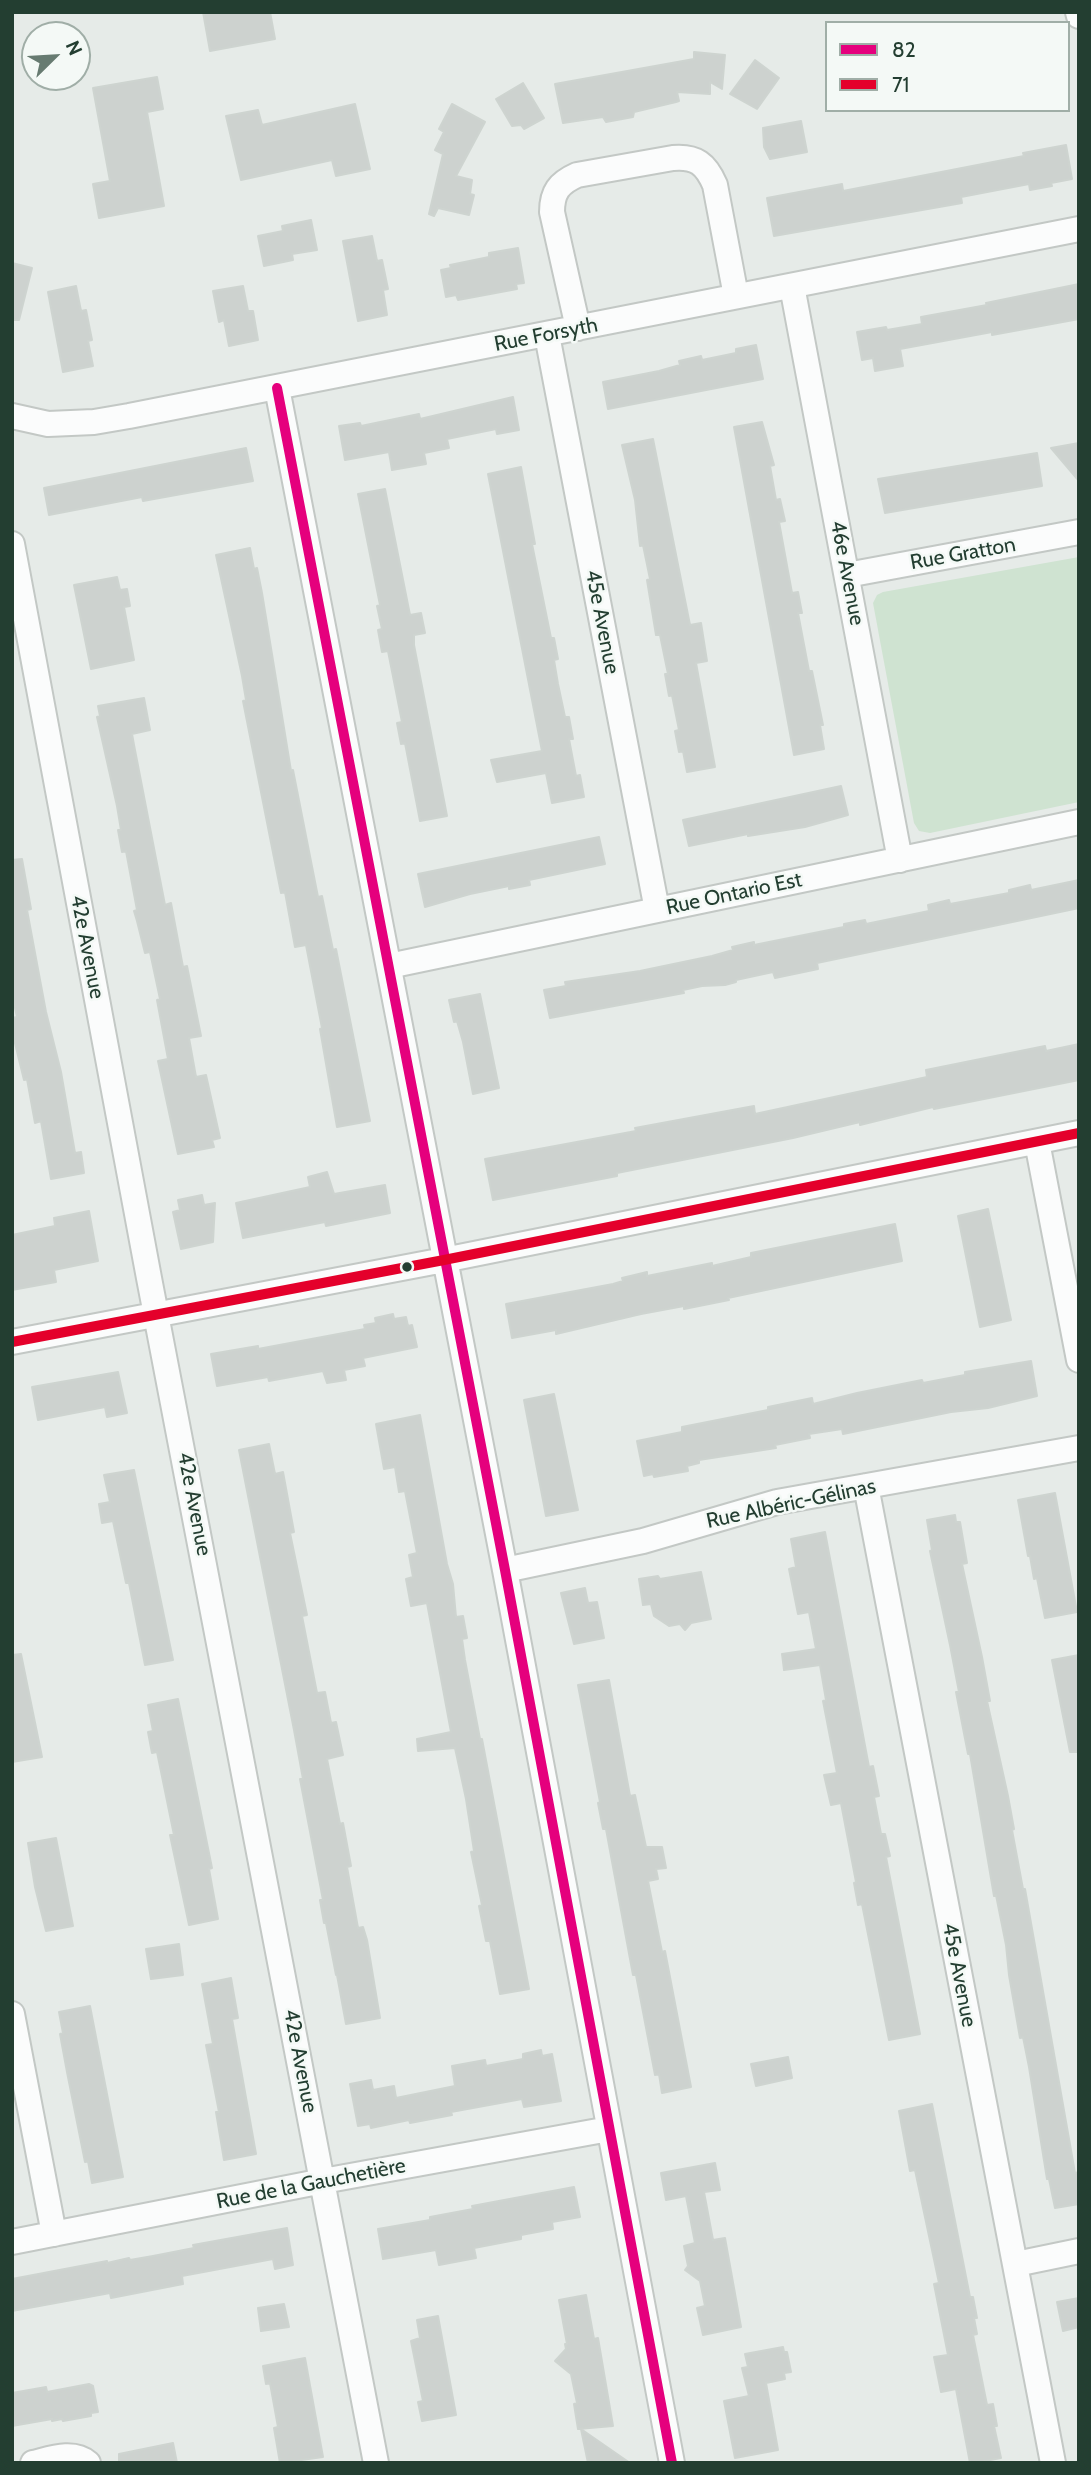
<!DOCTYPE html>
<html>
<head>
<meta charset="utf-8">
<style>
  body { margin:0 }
  #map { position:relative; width:1091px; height:2475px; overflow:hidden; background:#e6ebe8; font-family:Cabin,sans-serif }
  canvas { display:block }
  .frame { position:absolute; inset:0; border:14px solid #233e31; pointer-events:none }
  .legend { position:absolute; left:825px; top:21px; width:245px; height:91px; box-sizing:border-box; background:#f4f9f6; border:2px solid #a0aea7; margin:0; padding:9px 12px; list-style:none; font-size:21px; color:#233e31 }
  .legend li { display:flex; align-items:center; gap:14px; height:35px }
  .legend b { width:35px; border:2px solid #a0aea7 }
  .north { position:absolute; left:21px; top:21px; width:70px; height:70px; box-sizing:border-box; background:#f4f9f6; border:2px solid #a0aea7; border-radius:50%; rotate:66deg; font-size:19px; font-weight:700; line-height:28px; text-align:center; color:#233e31 }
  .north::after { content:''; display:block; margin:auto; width:24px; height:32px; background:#677b71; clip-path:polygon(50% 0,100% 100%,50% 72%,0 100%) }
</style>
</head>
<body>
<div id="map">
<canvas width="1091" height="2475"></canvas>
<div class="frame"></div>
<ul class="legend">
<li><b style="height:9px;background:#e5007d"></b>82</li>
<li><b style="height:9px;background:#e4002b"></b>71</li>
</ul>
<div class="north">N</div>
</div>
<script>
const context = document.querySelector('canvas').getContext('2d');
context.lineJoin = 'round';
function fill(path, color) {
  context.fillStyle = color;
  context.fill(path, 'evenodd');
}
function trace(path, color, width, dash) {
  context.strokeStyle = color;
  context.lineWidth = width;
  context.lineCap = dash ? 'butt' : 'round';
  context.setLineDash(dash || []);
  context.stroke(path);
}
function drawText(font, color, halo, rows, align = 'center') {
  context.font = font + ' Cabin,sans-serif';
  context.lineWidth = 5;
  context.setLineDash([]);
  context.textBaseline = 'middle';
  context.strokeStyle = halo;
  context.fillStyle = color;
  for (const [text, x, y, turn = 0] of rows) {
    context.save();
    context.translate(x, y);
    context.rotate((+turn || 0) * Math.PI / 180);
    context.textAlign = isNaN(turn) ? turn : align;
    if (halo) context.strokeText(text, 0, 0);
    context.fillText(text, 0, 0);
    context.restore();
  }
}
fill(new Path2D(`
  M1079,557V802L930,833L919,831L914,823L873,603L877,595L883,592Z`), '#cfe3d1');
const building = new Path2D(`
  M203,12H270L275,39L210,51Z
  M694,52L725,55L722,89L710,82V94L677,92L679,101L676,102L634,112L633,117L606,122L603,117L563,123L555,84L694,59Z
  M755,60L779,78L757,109L730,94Z
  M157,77L163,109L147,112L164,206L99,218L93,184L110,181L93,88Z
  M523,83L544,118L524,129L521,125L512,126L496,99Z
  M355,104L370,169L336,176L332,160L241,180L226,116L258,110L262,125Z
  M452,104L485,122L456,176L472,180L470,194L474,195L469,215L438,208L434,216L429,214L443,154L435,150L444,132L439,129Z
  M801,121L807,152L770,159L764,147L763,128Z
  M1066,145L1072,179L1051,183L1052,186L1030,190L1029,184L961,197L962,203L774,236L767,198L842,184L843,191L1024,156L1023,153Z
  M311,220L317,250L292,254L293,260L264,266L258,236L283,231L282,226Z
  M372,236L377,261L382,260L388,289L383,290L387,315L358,321L343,241Z
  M518,248L524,283L516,284L517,289L458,300L456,295L446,297L441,270L451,268L450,265L489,257V253Z
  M12,263L32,268L19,320H12Z
  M1079,284V319L992,335V332L900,349L903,366L875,371L873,358L862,360L857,332L886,327L887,330L922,324L921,317L987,305L986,303Z
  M76,286L81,311L86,310L92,340L88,341L93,366L63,372L48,292Z
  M243,286L248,311H253L258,340L229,346L224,320L219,322L213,291Z
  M756,345L763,379L608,409L603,382L659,371L680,365L679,361L701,356L702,360L736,353V349Z
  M513,397L519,430L497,434L496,429L447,439L449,448L424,453L426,464L392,470L389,452L345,460L339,426L360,423L361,426L419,414L420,419Z
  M762,422L774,465L770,466L776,500L780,499L785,521L779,522L792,593L798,592L802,613H798L809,671H812L823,725H820L824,749L794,755L734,427Z
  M653,439L690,625L701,623L707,661L696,663L715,767L687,772L683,751L679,752L675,731L679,730L672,695L669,696L665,674H668L660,635H656L647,580L650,579L643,545L640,546L635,500L622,445Z
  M1079,443V481L1051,448Z
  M246,448L253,481L143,501L142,497L49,515L44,488Z
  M1037,453L1042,486L885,513L878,479Z
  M521,467L535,544H532L551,638H554L558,659L554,660L558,684L565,717H569L573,739H569L576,776L580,775L584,797L552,803L546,773L497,782L491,760L542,751L488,474Z
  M385,489L410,615L421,613L425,633L414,635V645L447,816L420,821L405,743L401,744L397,723L402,722L388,651L382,652L378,630L382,629L377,606L380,605L358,494Z
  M250,548L254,569L257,568L262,593L291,771L293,770L318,897L322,896L333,950L336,949L370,1121L337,1127L320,1029L322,1028L306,945L295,947L285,892L281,893L243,701L246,700L242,676L216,555Z
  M117,577L120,590L127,589L130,606L124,607L134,660L91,669L74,585Z
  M144,698L150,730L132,734L134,745L165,905L171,903L183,967L187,966L201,1036L189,1038L196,1077L206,1075L220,1138L212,1140L214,1147L178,1154L158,1061L168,1059L157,1000L160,999L150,952L145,953L137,921L134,911L137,910L126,851L122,852L118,830H121L117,806L97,717L100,716L98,706Z
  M841,786L848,815L805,827L748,836V834L689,846L683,820Z
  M599,837L605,864L529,880L530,885L509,889V886L470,894L425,907L418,874Z
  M22,859L31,909L27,910L46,1012L61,1072L75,1153L81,1152L84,1173L51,1179L41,1121L35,1123L27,1079L24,1080L12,1031V1018L17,1017L12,994V860Z
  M1079,880V908L817,963L818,969L775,978L773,972L736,980V982L725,985L702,986L683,990L684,993L550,1018L544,990L566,986L565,982L640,971L712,956L733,950L732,947L754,942V945L844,927V924L865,920L866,924L929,911L928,905L949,900L950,904L1009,893V890L1030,885L1031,890Z
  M480,994L499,1088L473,1094L463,1042L457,1021L454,1022L449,1000Z
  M1079,1044V1080L934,1109L933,1107L860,1125V1122L793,1138L617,1173V1176L493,1200L485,1159L636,1131L635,1128L754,1106L755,1114L927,1077L926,1070L1045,1046L1046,1051Z
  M327,1172L334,1194L385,1185L390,1213L326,1226L325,1222L243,1238L236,1203L310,1187L308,1177Z
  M202,1195L204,1205L215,1203L213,1242L181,1249L173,1212L180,1210L178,1200Z
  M988,1209L1011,1320L980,1327L958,1216Z
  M89,1211L98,1261L54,1270L56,1282L12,1290V1235L55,1226L54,1218Z
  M895,1224L902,1261L728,1298L729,1300L684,1309V1306L641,1314L556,1334V1330L512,1338L506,1304L613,1284L623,1281L622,1278L647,1272V1276L712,1263V1266L751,1257V1253Z
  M393,1314L394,1319L406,1317L408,1326L412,1325L417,1347L363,1358L365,1366L344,1370L346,1380L327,1383L323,1371L269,1381L268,1377L217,1386L211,1354L258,1346V1349L365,1329L364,1325L376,1323L375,1318Z
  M1031,1361L1037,1396L988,1408L951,1412L843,1434L842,1429L809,1434L810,1438L775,1445L776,1448L699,1460V1463L687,1466L688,1471L654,1477L653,1474L644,1476L637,1441L682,1432V1427L768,1410V1407L812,1398L813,1404L857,1393L922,1380L923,1383L965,1375V1372Z
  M118,1372L127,1413L107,1417L105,1407L38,1420L32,1387Z
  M554,1394L578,1510L546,1516L524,1400Z
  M420,1415L447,1564L453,1584L456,1617L463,1616L467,1638L462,1639L465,1660L480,1739H482L529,1989L500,1994L490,1941H486L479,1906L482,1905L471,1852L474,1851L466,1799L455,1748L418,1751L417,1739L451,1732L427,1603L411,1606L406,1579L413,1577L409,1555L417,1553L405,1491L399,1492L395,1467L384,1469L376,1424Z
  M269,1444L275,1474L283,1472L294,1532L290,1533L307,1615L302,1616L317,1693L325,1692L331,1723L336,1722L343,1755L327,1759L340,1824L343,1823L351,1866L347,1867L358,1928L363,1927L367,1940L380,2018L346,2024L337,1975H336L326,1923H324L320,1900H323L300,1779H303L294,1730L239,1450Z
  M134,1470L173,1660L145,1665L129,1583H126L113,1521L102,1523L99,1504L110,1502L104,1475Z
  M1055,1493L1077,1612L1045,1618L1037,1578L1034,1579L1030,1556H1028L1018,1500Z
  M955,1515L956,1522H960L967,1563L962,1564L982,1657L990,1701H987L1008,1796L1014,1829L1012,1830L1023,1889H1025L1075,2173L1079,2172V2204L1055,2208L1049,2179H1047L1029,2067L1023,2037L1020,2038L1009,1975L1006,1945L996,1895L994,1896L970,1754H968L956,1692H959L950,1645L930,1551L932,1550L927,1520Z
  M825,1532L869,1767L873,1766L879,1796L874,1797L881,1834H885L890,1856L886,1857L920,2034L889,2040L862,1904L858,1905L854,1883L856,1882L841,1803L831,1805L824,1775L837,1773L823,1701L826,1700L820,1665L784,1670L782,1654L816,1649L809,1612L798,1614L789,1569L796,1567L791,1539Z
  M701,1572L711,1619L691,1623L685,1630L680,1624L669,1626L654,1616L651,1604L643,1605L639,1579L658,1576L660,1579Z
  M585,1588L588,1603L597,1602L604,1638L574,1644L561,1593Z
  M21,1654L42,1757L12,1762V1655Z
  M1079,1655V1752H1070L1052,1660Z
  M609,1680L630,1796L635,1795L646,1847H662L666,1868L656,1869L658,1879L648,1881L662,1952L665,1951L691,2087L662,2093L659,2074L655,2075L636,1975H633L606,1829H603L598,1803L600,1802L578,1685Z
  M178,1699L212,1868L209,1869L218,1919L189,1925L170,1835H174L157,1752L152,1753L148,1732L153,1731L148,1705Z
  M56,1838L73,1926L46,1931L35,1887L28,1843Z
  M179,1944L183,1975L151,1979L146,1949Z
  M231,1978L238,2018L232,2019L256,2154L224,2160L216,2112H219L206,2045L213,2044L202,1984Z
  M90,2006L123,2177L92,2183L88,2161L85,2162L67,2072L60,2034L63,2033L59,2012Z
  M541,2050L542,2056L552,2054L561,2101L524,2107L522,2099L451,2112L452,2115L410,2123L409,2120L371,2128L370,2124L358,2126L350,2084L371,2080L373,2090L394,2086L396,2098L455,2086L452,2066L485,2060L486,2066L523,2059V2054Z
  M788,2057L792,2078L756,2086L751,2064Z
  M932,2104L970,2297H973L977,2318H974L977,2334L973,2335L987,2405L993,2404L997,2426H994L1001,2458L974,2463H970L956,2389L941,2392L934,2357L948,2355L934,2284L939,2283L915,2170L910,2171L899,2111Z
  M715,2163L720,2190L704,2192L713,2240L725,2238L741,2327L703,2335L697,2308L705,2306L700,2281L685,2270L688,2266L684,2246L695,2243L686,2196L666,2200L661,2173Z
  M574,2187L580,2217L552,2222L553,2229L521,2235V2239L474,2248L476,2258L439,2265L436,2250L383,2259L378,2229L430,2220V2217L473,2209L472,2206Z
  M287,2228L293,2265L275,2269L273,2259L182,2276L183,2284L111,2298L110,2293L12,2311V2279L107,2261V2263L129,2258L130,2260L153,2256L194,2248L193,2245Z
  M586,2295L594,2339L598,2338L613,2426L578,2429L574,2404L577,2403L571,2374L555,2361L566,2349L565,2344H567L559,2300Z
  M1079,2298V2327L1063,2331L1057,2302Z
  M284,2304L289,2327L261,2331L258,2308Z
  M438,2316L456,2415L422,2421L418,2402L423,2401L411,2341L420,2338L417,2320Z
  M783,2347L784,2352H787L791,2372L784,2373L785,2379L766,2383L778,2450L735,2458L724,2401L749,2396L742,2368L748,2367L745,2354Z
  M305,2358L323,2457L280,2463L274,2428L278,2427L270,2383L266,2384L263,2366Z
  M89,2384L93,2386L98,2412L91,2413V2416L63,2421L62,2419L52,2421V2419L12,2426V2393L46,2387L47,2392Z
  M581,2429L630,2463H588Z
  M173,2443L177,2463H119V2454Z`);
fill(building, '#cdd2cf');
trace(building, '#ced4d0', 2);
const minor = new Path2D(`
  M1078,12L1079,16
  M792,286L900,860
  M578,328L552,212C552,192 559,183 577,175L673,158C696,156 706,164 715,185L736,296
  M547,335L657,910
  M277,388L505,1570L672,2463
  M12,416L48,424L94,422L129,416L1079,229
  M12,544L149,1278L376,2463
  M847,575L1079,532
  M389,966L1079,822
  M1037,1142L1079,1360
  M12,1342L444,1260L1079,1133
  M866,1486L1053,2463
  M505,1570L643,1541L777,1502L1079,1448
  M12,2014L54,2234
  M12,2242L323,2181L609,2129
  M1016,2264L1079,2251
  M33,2463C50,2459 73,2450 88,2463`);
trace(minor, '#c3c8c5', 28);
trace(minor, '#fbfcfc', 24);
trace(new Path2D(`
  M277,388L505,1570L672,2463`), '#e5007d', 10);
trace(new Path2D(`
  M12,1342L444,1260L1079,1133`), '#e4002b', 10);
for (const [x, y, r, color] of [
  [407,1267,6,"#233e31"]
]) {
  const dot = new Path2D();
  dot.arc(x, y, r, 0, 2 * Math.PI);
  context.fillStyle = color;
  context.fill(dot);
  trace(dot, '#f4f9f6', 2.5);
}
drawText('21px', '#233e31', '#f4f9f6', [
  ["Rue Forsyth",546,335,-11],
  ["Rue Gratton",963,554,-10],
  ["46e Avenue",847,573,79],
  ["45e Avenue",602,622,79],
  ["Rue Ontario Est",734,894,-12],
  ["42e Avenue",87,947,79],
  ["42e Avenue",194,1504,79],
  ["Rue Albéric-Gélinas",791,1504,-12],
  ["45e Avenue",959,1975,79],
  ["42e Avenue",300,2061,79],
  ["Rue de la Gauchetière",311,2184,-11]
]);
</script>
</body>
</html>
